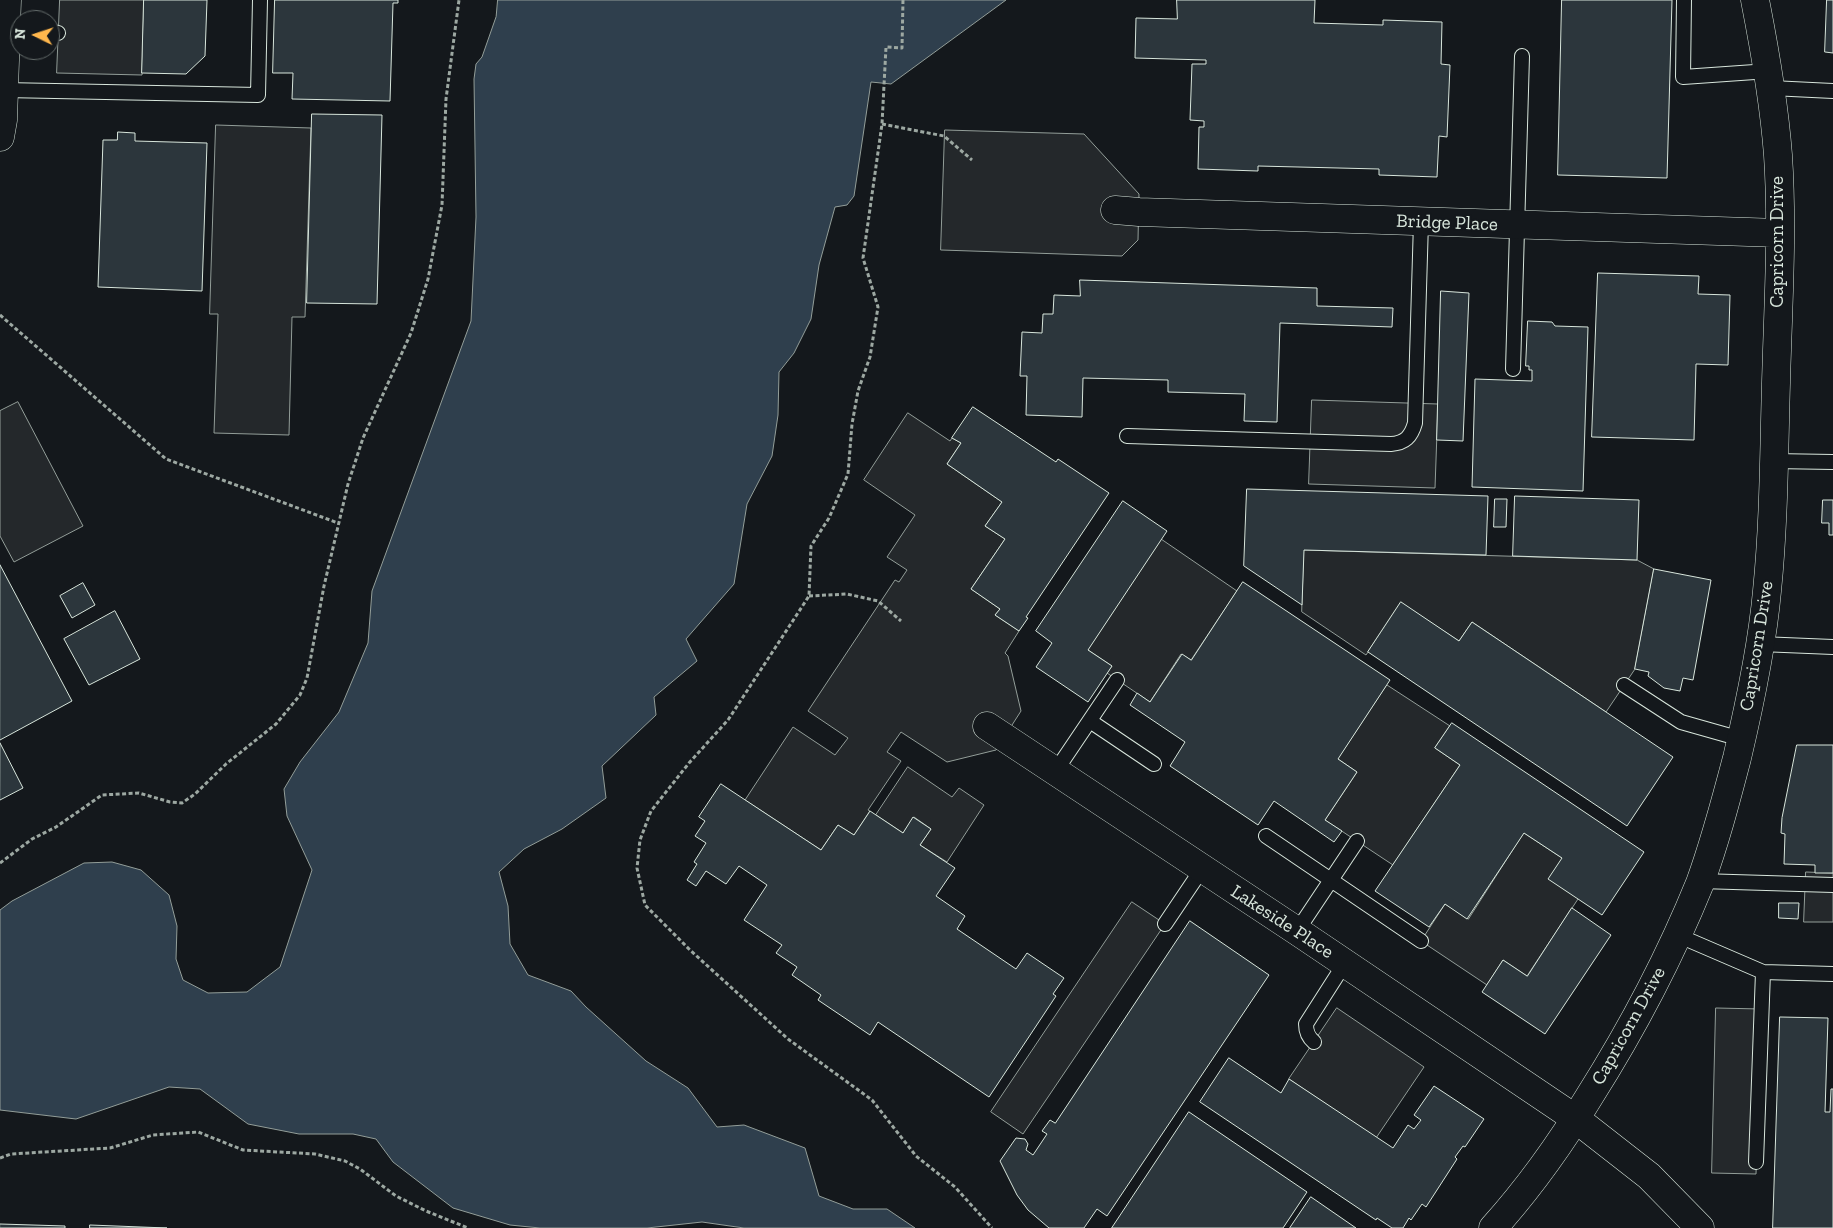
<!DOCTYPE html>
<html>
<head>
<meta charset="utf-8">
<style>
  body { margin:0 }
  #map { position:relative; width:1833px; height:1228px; overflow:hidden; background:#14181c; font-family:"Zilla Slab",serif }
  canvas { display:block }
  .north { position:absolute; left:10px; top:10px; width:50px; height:50px; box-sizing:border-box; background:#14181c; border:1px solid #626a69; border-radius:50%; rotate:274deg; font-size:14px; font-weight:700; line-height:20px; text-align:center; color:#d8e6dc }
  .north::after { content:''; display:block; margin:auto; width:18px; height:22px; background:#ffb74d; clip-path:polygon(50% 0,100% 100%,50% 72%,0 100%) }
</style>
</head>
<body>
<div id="map">
<canvas width="1833" height="1228"></canvas>
<div class="north">N</div>
</div>
<script>
const context = document.querySelector('canvas').getContext('2d');
context.lineJoin = 'round';
function fill(path, color) {
  context.fillStyle = color;
  context.fill(path, 'evenodd');
}
function trace(path, color, width, dash) {
  context.strokeStyle = color;
  context.lineWidth = width;
  context.lineCap = dash ? 'butt' : 'round';
  context.setLineDash(dash || []);
  context.stroke(path);
}
function drawText(font, color, halo, rows, align = 'center') {
  context.font = font + ' "Zilla Slab",serif';
  context.lineWidth = 4;
  context.setLineDash([]);
  context.textBaseline = 'middle';
  context.strokeStyle = halo;
  context.fillStyle = color;
  for (const [text, x, y, turn = 0] of rows) {
    context.save();
    context.translate(x, y);
    context.rotate((+turn || 0) * Math.PI / 180);
    context.textAlign = isNaN(turn) ? turn : align;
    if (halo) context.strokeText(text, 0, 0);
    context.fillText(text, 0, 0);
    context.restore();
  }
}
const parking = new Path2D(`
  M60,0H144L142,75L57,73Z
  M216,125L311,128L305,317H292L289,435L214,433L218,314H210Z
  M945,130L1084,134L1139,194L1138,240L1122,256L941,250Z
  M1312,400L1438,404L1435,488L1309,484Z
  M18,402L83,526L14,562L0,536V411Z
  M908,413L950,441L952,438L961,443L947,464L1002,502L985,526L1005,539L971,589L1000,609L995,615L1019,631L1005,653L1008,656L1021,711L996,750L947,762L901,732L887,752L901,761L868,810L870,811L854,835L838,825L821,850L745,800L793,727L835,755L848,738L808,711L895,580L899,582L907,570L887,557L915,515L864,480Z
  M1161,539L1237,591L1191,660L1181,654L1150,702L1107,673L1112,666L1088,650Z
  M1304,550L1637,560L1654,569L1635,669L1606,712L1472,622L1459,641L1401,603L1366,655L1302,612Z
  M1387,685L1450,726L1435,748L1460,765L1393,865L1325,820L1357,772L1338,759Z
  M908,767L952,797L959,788L984,805L947,862L920,845L931,829L914,817L903,833L876,815Z
  M1524,833L1562,858L1578,899L1527,976L1503,960L1487,985L1421,941L1445,904L1468,919Z
  M1806,872L1833,873V922H1804Z
  M1132,902L1165,924L1023,1134L991,1112Z
  M1337,1008L1424,1067L1376,1138L1289,1079Z
  M1716,1008L1761,1009L1756,1174L1712,1173Z`);
fill(parking, '#24282b');
trace(parking, '#939e99', 1);
const water = new Path2D(`
  M498,0H1006L891,84L871,82L854,196L847,205L835,207L819,265L811,319L794,353L779,372L778,415L772,456L747,504L734,584L686,639L697,661L654,697L656,715L602,766L606,798L562,829L524,849L499,872L508,906L510,944L528,975L571,991L586,1007L646,1061L688,1088L717,1127L744,1125L805,1148L819,1196L853,1209H887L915,1228H744L702,1222L647,1228H540L510,1225L453,1208L393,1162L376,1139L353,1134H299L248,1124L200,1089L169,1087L76,1119L0,1110V910L12,901L84,863L112,862L141,870L169,895L177,926L176,959L183,980L208,993L247,992L280,967L312,870L287,816L284,789L300,762L339,712L368,643L372,591L471,321L476,217L474,79L476,64L482,57L496,17Z`);
fill(water, '#2f3f4d');
trace(water, '#939e99', 1);
const building = new Path2D(`
  M144,0H207L205,56L186,74L142,73Z
  M275,0H398V3H393L390,101L292,99L293,73H273Z
  M1177,0H1315L1314,23L1383,25V20L1442,22L1441,64L1450,65L1447,137L1439,136L1437,177L1379,175V169L1258,166V171L1198,169L1199,127H1204V121L1190,120L1192,64H1206V60L1135,58L1136,18L1177,19Z
  M1562,0H1672L1667,178L1558,175Z
  M1827,0H1833V53L1825,52Z
  M312,114L382,115L377,304L307,303Z
  M118,132L135,133V141L207,143L202,291L98,287L103,140H117Z
  M1598,273L1699,276L1698,294L1730,295L1728,365L1696,364L1694,440L1592,437Z
  M1080,280L1317,288V306L1393,308L1392,327L1280,323L1277,422L1244,421L1245,394L1168,392V380L1083,378L1082,417L1026,415L1027,376H1020L1022,332L1042,333L1043,314H1053L1054,295L1080,296Z
  M1441,291L1469,293L1463,441L1437,440Z
  M1528,321L1552,322L1555,326L1588,327L1583,491L1472,487L1475,379L1532,381V370H1529V366H1526Z
  M973,407L1056,462L1058,459L1109,493L1026,617L1028,618L1019,631L995,615L1000,609L971,589L1005,539L985,526L1002,502L947,464L961,443L952,438Z
  M1247,489L1488,496L1486,555L1304,550L1302,605L1244,566Z
  M1515,496L1639,500L1637,560L1513,556Z
  M1495,499H1507L1506,527H1494Z
  M1823,500H1833V535H1829V523H1822Z
  M1123,501L1167,531L1088,650L1112,666L1088,702L1036,667L1052,643L1036,631Z
  M0,565L72,701L0,740Z
  M1654,569L1711,580L1693,680L1683,678L1680,691L1664,688L1648,676L1649,672L1635,669Z
  M1243,582L1390,680L1338,759L1357,772L1325,820L1342,831L1334,842L1274,801L1258,825L1170,766L1185,742L1130,705L1137,693L1150,702L1182,654L1191,660Z
  M83,583L95,605L72,618L60,596Z
  M1401,602L1459,641L1472,622L1673,757L1627,826L1368,652Z
  M115,611L140,659L89,685L64,639Z
  M1452,723L1644,852L1602,915L1548,879L1562,858L1524,833L1467,919L1445,904L1429,927L1375,891L1460,765L1435,748Z
  M0,743L23,788L0,800Z
  M1797,745H1833V873H1815V865L1784,864L1785,834L1781,833L1782,818Z
  M721,784L821,850L838,825L854,835L870,811L903,833L913,817L931,829L920,845L955,868L936,896L965,916L957,929L1016,969L1027,953L1064,978L1053,994L1056,996L989,1097L878,1022L870,1035L818,1000L821,995L792,975L797,967L776,953L782,945L744,920L767,885L739,866L726,884L706,871L696,886L687,880L697,864L694,862L706,843L695,836L705,821L699,817Z
  M1779,903H1799L1798,919L1779,918Z
  M1572,908L1611,935L1545,1034L1482,992L1503,960L1527,976Z
  M1190,921L1269,975L1107,1216L1097,1209L1084,1228H1049L1028,1210L1017,1195L1000,1161L1016,1138L1025,1139L1028,1144L1026,1150L1033,1155L1047,1134L1042,1131L1050,1120L1055,1123Z
  M1780,1017L1828,1018L1825,1112H1830L1831,1089H1833V1228H1773Z
  M1229,1058L1281,1093L1289,1079L1393,1148L1408,1125L1414,1129L1421,1120L1414,1115L1434,1086L1484,1119L1465,1147L1463,1146L1455,1157L1457,1159L1426,1207L1422,1204L1411,1220L1409,1218L1403,1228H1392L1377,1218L1376,1220L1200,1102Z
  M1189,1112L1307,1192L1283,1228H1112Z
  M1311,1197L1356,1228H1290Z
  M0,1224L65,1226V1228H0Z
  M90,1225L167,1228H90Z`);
fill(building, '#2c363c');
trace(building, '#d8e6dc', 1);
const service = new Path2D(`
  M1684,0L1683,77L1769,71
  M50,32L58,33
  M1771,88L1833,91
  M4,90L258,95L260,0
  M1513,369L1522,56
  M1127,436L1391,444C1405,443 1411,437 1415,423L1421,222
  M1773,461L1833,462
  M1760,644L1833,647
  M1624,685L1681,722L1741,739
  M1090,721L1154,764
  M1055,772L1117,680
  M1266,836L1421,941
  M1700,881L1833,885
  M1165,924L1202,869
  M1297,931L1357,841
  M1677,935L1763,972L1833,974
  M1314,1042C1308,1037 1306,1032 1306,1024L1345,963
  M1756,1162L1763,972`);
const minor = new Path2D(`
  M0,137L3,120L7,0
  M1115,210L1139,212L1779,233
  M987,726L1297,931L1576,1119L1649,1176L1700,1228
  M1493,1228C1529,1188 1561,1143 1589,1097C1632,1029 1670,957 1700,883C1715,842 1726,800 1737,758C1750,703 1762,647 1767,591C1774,522 1774,452 1776,383C1778,307 1783,230 1778,155C1774,102 1765,51 1755,0`);
trace(service, '#d8e6dc', 16);
trace(minor, '#d8e6dc', 29);
trace(new Path2D(`
  M903,0L902,48L886,47L882,124L863,258L878,307L870,357L858,391L852,424L848,474L829,518L811,546L809,596L728,720L689,763L651,811L640,840L637,868L645,905L690,950L788,1039L872,1100L916,1156L955,1187L992,1228
  M882,124L944,136L972,160
  M0,315L166,459L338,523
  M809,596L847,594L878,601L901,621
  M0,863L32,839L56,827L102,795L139,793L170,802L182,803L195,794L226,764L276,724L300,695L307,678L324,586L348,484L363,438L411,333L428,279L442,205L446,99L459,0
  M0,1158L11,1154L110,1148L153,1135L198,1132L243,1150L315,1154L345,1161L360,1169L396,1196L426,1211L468,1228`), '#9da8a2', 3, [4, 2.5]);
trace(service, '#14181c', 14);
trace(minor, '#14181c', 28);
drawText('19px', '#d8e6dc', '#14181c', [
  ["Bridge Place",1447,223,2],
  ["Capricorn Drive",1778,242,-90],
  ["Capricorn Drive",1757,646,-81],
  ["Lakeside Place",1282,922,33],
  ["Capricorn Drive",1629,1026,-61]
]);
</script>
</body>
</html>
